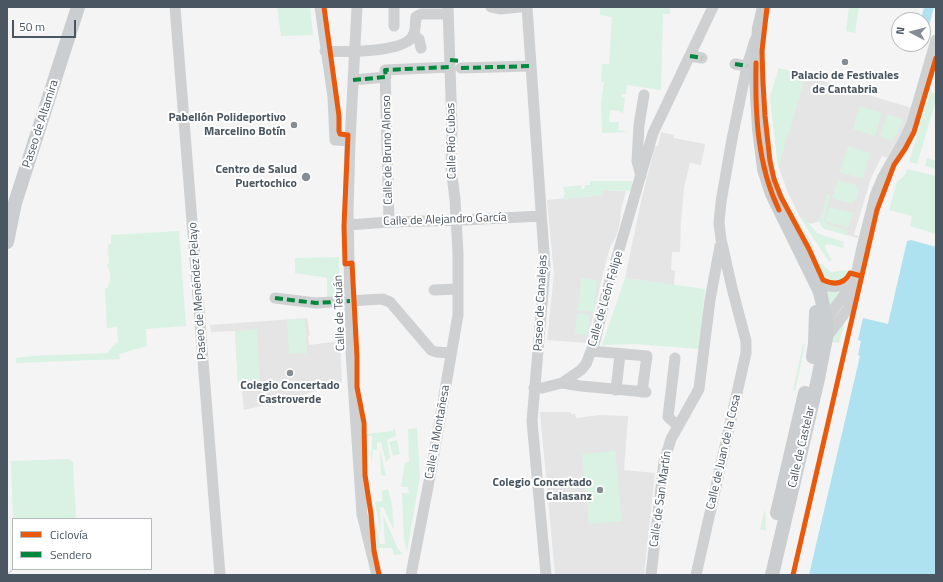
<!DOCTYPE html>
<html>
<head>
<meta charset="utf-8">
<style>
  body { margin:0 }
  #map { position:relative; width:943px; height:582px; overflow:hidden; background:#f4f4f4; font-family:"Titillium Web",sans-serif }
  canvas { display:block }
  .frame { position:absolute; inset:0; border:8px solid #4a5661; pointer-events:none }
  .legend { position:absolute; left:12px; top:518px; width:140px; height:52px; box-sizing:border-box; background:#fff; border:1px solid #b7bbc0; margin:0; padding:5px 7px; list-style:none; font-size:12px; color:#4a5661 }
  .legend li { display:flex; align-items:center; gap:8px; height:20px }
  .legend b { width:20px; border:1px solid #b7bbc0 }
  .north { position:absolute; left:891px; top:12px; width:40px; height:40px; box-sizing:border-box; background:#fff; border:1px solid #b7bbc0; border-radius:50%; rotate:277deg; font-size:11px; font-weight:700; line-height:16px; text-align:center; color:#4a5661 }
  .north::after { content:''; display:block; margin:auto; width:14px; height:18px; background:#868d94; clip-path:polygon(50% 0,100% 100%,50% 72%,0 100%) }
  .scale { position:absolute; left:12px; top:20px; width:64px; height:18px; box-sizing:border-box; border:2px solid #4a5661; border-top:0; padding-left:5px; font-size:12px; line-height:14px; white-space:nowrap; color:#4a5661; -webkit-text-stroke:3px #fff; paint-order:stroke }
</style>
</head>
<body>
<div id="map">
<canvas width="943" height="582"></canvas>
<div class="frame"></div>
<ul class="legend">
<li><b style="height:5px;background:#e8590c"></b>Ciclovía</li>
<li><b style="height:5px;background:#00873e"></b>Sendero</li>
</ul>
<div class="north">N</div>
<div class="scale">50 m</div>
</div>
<script>
const context = document.querySelector('canvas').getContext('2d');
context.lineJoin = 'round';
function fill(path, color) {
  context.fillStyle = color;
  context.fill(path, 'evenodd');
}
function trace(path, color, width, dash) {
  context.strokeStyle = color;
  context.lineWidth = width;
  context.lineCap = dash ? 'butt' : 'round';
  context.setLineDash(dash || []);
  context.stroke(path);
}
function drawText(font, color, halo, rows, align = 'center') {
  context.font = font + ' "Titillium Web",sans-serif';
  context.lineWidth = 4;
  context.setLineDash([]);
  context.textBaseline = 'middle';
  context.strokeStyle = halo;
  context.fillStyle = color;
  for (const [text, x, y, turn = 0] of rows) {
    context.save();
    context.translate(x, y);
    context.rotate((+turn || 0) * Math.PI / 180);
    context.textAlign = isNaN(turn) ? turn : align;
    if (halo) context.strokeText(text, 0, 0);
    context.fillText(text, 0, 0);
    context.restore();
  }
}
fill(new Path2D(`
  M779,68L912,108L908,122L887,158L882,156L871,178L854,235L859,236L857,238L825,229L822,227L819,221L812,224L806,222L804,218L801,219L788,193L778,165L770,97Z
  M661,132L674,135V138L705,144L701,165L690,163L684,188L681,223L680,252H672L671,270L675,271L674,285L625,278L642,197L655,146H658Z
  M603,190L626,191L621,210L620,222L616,237L610,247L602,278L587,343L547,340L554,274L547,200L603,195Z
  M307,318L310,335L308,336L309,345L340,341L342,382L293,398L244,410L241,383H238L235,331L211,332L210,325Z
  M540,412H571V414H575L576,418L601,415L628,416L624,470L655,473L644,575H555Z`), '#e6e5e6');
fill(new Path2D(`
  M277,7H310L313,35L281,36Z
  M600,7H670V14H663L661,90L627,85L626,94H622V97H625L623,113L620,112V111L610,110L609,120L610,122H619L618,130L628,132L602,133L601,102L604,82H601L602,64H609L612,17L600,15Z
  M849,7H859L855,33L846,31Z
  M779,68L806,76L779,165H778L770,97Z
  M930,92L936,94V100L917,164L909,162Z
  M859,106L882,113L875,136L853,129Z
  M887,114L903,119L900,126L893,141L880,137Z
  M848,146L870,153L863,179L840,172Z
  M927,158L936,161V169L925,166Z
  M907,169L936,176V234L910,226L912,216L889,210L897,182L905,175Z
  M838,180L856,185C860,193 858,199 851,204L832,198Z
  M590,181H632L633,191L603,190V195L564,199V194H565L563,187L582,185L581,189H584L585,185H590Z
  M827,194L830,195L824,220L827,224L848,231L846,235L823,228L819,221L821,217L820,213H822Z
  M829,207L853,213L848,228L826,221Z
  M796,218L813,245L815,256H814L794,219Z
  M804,218L817,233L844,242L843,248L828,244L825,245V248L832,260L829,262L801,219Z
  M179,231L186,326L146,329L147,346L119,354L120,359L16,363V358L31,356L107,353L114,345L118,342L117,327L107,328L105,288H107C113,278 110,273 107,264L109,263L108,245L111,244V235Z
  M339,257L340,296L327,297V278L295,273V258Z
  M820,263L831,272L845,270L849,271C846,280 840,280 831,283L822,277L818,264Z
  M581,278L597,280L594,312L578,310Z
  M625,278L705,289L699,349L635,344L602,345Z
  M826,289L842,290L829,307Z
  M577,313L590,315L588,335L575,334Z
  M846,318L839,343L831,342L833,336Z
  M305,319L307,353L289,354L287,320Z
  M257,329L260,381L238,383L235,331Z
  M803,344H805L795,391L793,390Z
  M417,428L420,476L407,552L404,540L402,493H409L408,487H401L405,463L409,462L408,429Z
  M393,429H395L396,436L387,440L390,458L386,462L381,442L377,443V450H373L371,465C371,454 372,446 372,436H364V434L393,431Z
  M397,440L400,454L393,456L389,442Z
  M380,450L386,476L381,475Z
  M615,451L622,521L589,524L582,454Z
  M69,459L73,462L76,519H13L11,461Z
  M388,489L392,505L394,530L383,507H380L381,534L375,502L382,501V491Z
  M372,505L380,544H385L383,515L398,549L403,554L394,555L392,548H375Z
  M765,509L766,531L760,529Z`), '#d9f2e3');
fill(new Path2D(`
  M924,7H934L928,30L923,28V20H921Z
  M911,240L936,247V575H809L860,356L858,355L861,341L858,340L863,318L888,324L907,241Z`), '#aee2f0');
trace(new Path2D(`
  M7,574L8,575`), '#d2d4d7', 14, [14, 7]);
trace(new Path2D(`
  M175,7L220,575
  M320,7L333,97L335,140L350,141
  M357,7L350,141L348,213L351,352L362,514L377,575
  M394,7V26
  M491,7L500,9L520,7
  M527,7L545,268L532,421L546,575
  M413,35L419,39L421,48
  M325,51C344,52 403,53 413,36C416,31 415,23 416,17L421,14H448
  M690,56L702,58
  M735,64L747,66
  M461,68L531,66
  M353,80L386,77
  M641,176L637,161L639,125L644,95
  M389,222L385,70L450,67
  M348,225L389,222L464,220L541,216
  M814,282C834,288 837,290 854,277
  M434,290L458,289
  M275,298L316,303L382,299L390,302L431,350L436,352L451,353
  M823,324L853,283
  M826,338L848,309L850,304L863,243L875,196L883,177L904,140L912,123L936,40
  M591,351L647,356L642,392
  M675,358L668,417L678,426
  M562,383L581,386L646,392
  M534,388H542L562,383L581,370L586,364L595,341L607,291L653,133L713,7
  M616,390L620,354
  M411,575L431,471L458,315V253L455,199L451,168L452,128L448,7
  M651,575L664,462L671,439L699,389L710,300L720,246
  M696,575L746,353V341L732,288L721,239L719,223L721,202L732,139L747,66L755,40`), '#ced0d2', 11);
trace(new Path2D(`
  M764,7L759,28L756,78L759,129L764,169L772,194L820,292L826,319V338L818,379L772,575
  M7,242L15,203L78,7
  M813,357L815,343L816,312
  M777,513L805,393`), '#caced1', 14);
trace(new Path2D(`
  M690,56L702,58
  M450,60L461,61
  M735,64L747,66
  M461,68L531,66
  M353,80L386,77L385,70L450,67
  M275,298L316,303L350,301`), '#00873e', 4, [8, 4]);
trace(new Path2D(`
  M324,7L339,116V131L340,134L348,135L344,226L345,264L352,263L357,357V387L364,423L365,475L371,514L374,551L379,575
  M767,7L762,51L763,83L765,116L770,161L774,179L781,197L809,249L823,280C834,285 844,285 850,273L861,276
  M756,63C755,112 757,165 779,210
  M793,575L877,210L894,165L905,149L914,132L936,58`), '#e8590c', 5);
for (const [x, y, r, color] of [
  [845,62,4,"#868d94"],
  [294,125,4,"#868d94"],
  [306,177,5,"#868d94"],
  [290,373,4,"#868d94"],
  [600,490,4,"#868d94"]
]) {
  const dot = new Path2D();
  dot.arc(x, y, r, 0, 2 * Math.PI);
  context.fillStyle = color;
  context.fill(dot);
  trace(dot, '#fff', 1.5);
}
drawText('bold 12px', '#4a5661', '#fff', [
  ["Palacio de Festivales",845,76,"center"],
  ["de Cantabria",845,90,"center"],
  ["Pabellón Polideportivo",286,118],
  ["Marcelino Botín",286,132],
  ["Centro de Salud",297,170],
  ["Puertochico",297,184],
  ["Colegio Concertado",290,386,"center"],
  ["Castroverde",290,400,"center"],
  ["Colegio Concertado",592,483],
  ["Calasanz",592,497]
], 'right');
drawText('12px', '#4a5661', '#fff', [
  ["Paseo de Altamira",41,124,-72],
  ["Calle Río Cubas",452,141,-91],
  ["Calle de Bruno Alonso",388,150,-91],
  ["Calle de Alejandro García",445,220,-2],
  ["Paseo de Menéndez Pelayo",198,291,-94],
  ["Calle de León Felipe",606,299,-74],
  ["Paseo de Canalejas",541,303,-87],
  ["Calle de Tetuán",340,313,-92],
  ["Calle la Montañesa",438,432,-80],
  ["Calle de Castelar",802,447,-77],
  ["Calle de Juan de la Cosa",724,452,-77],
  ["Calle de San Martín",661,499,-82]
]);
</script>
</body>
</html>
